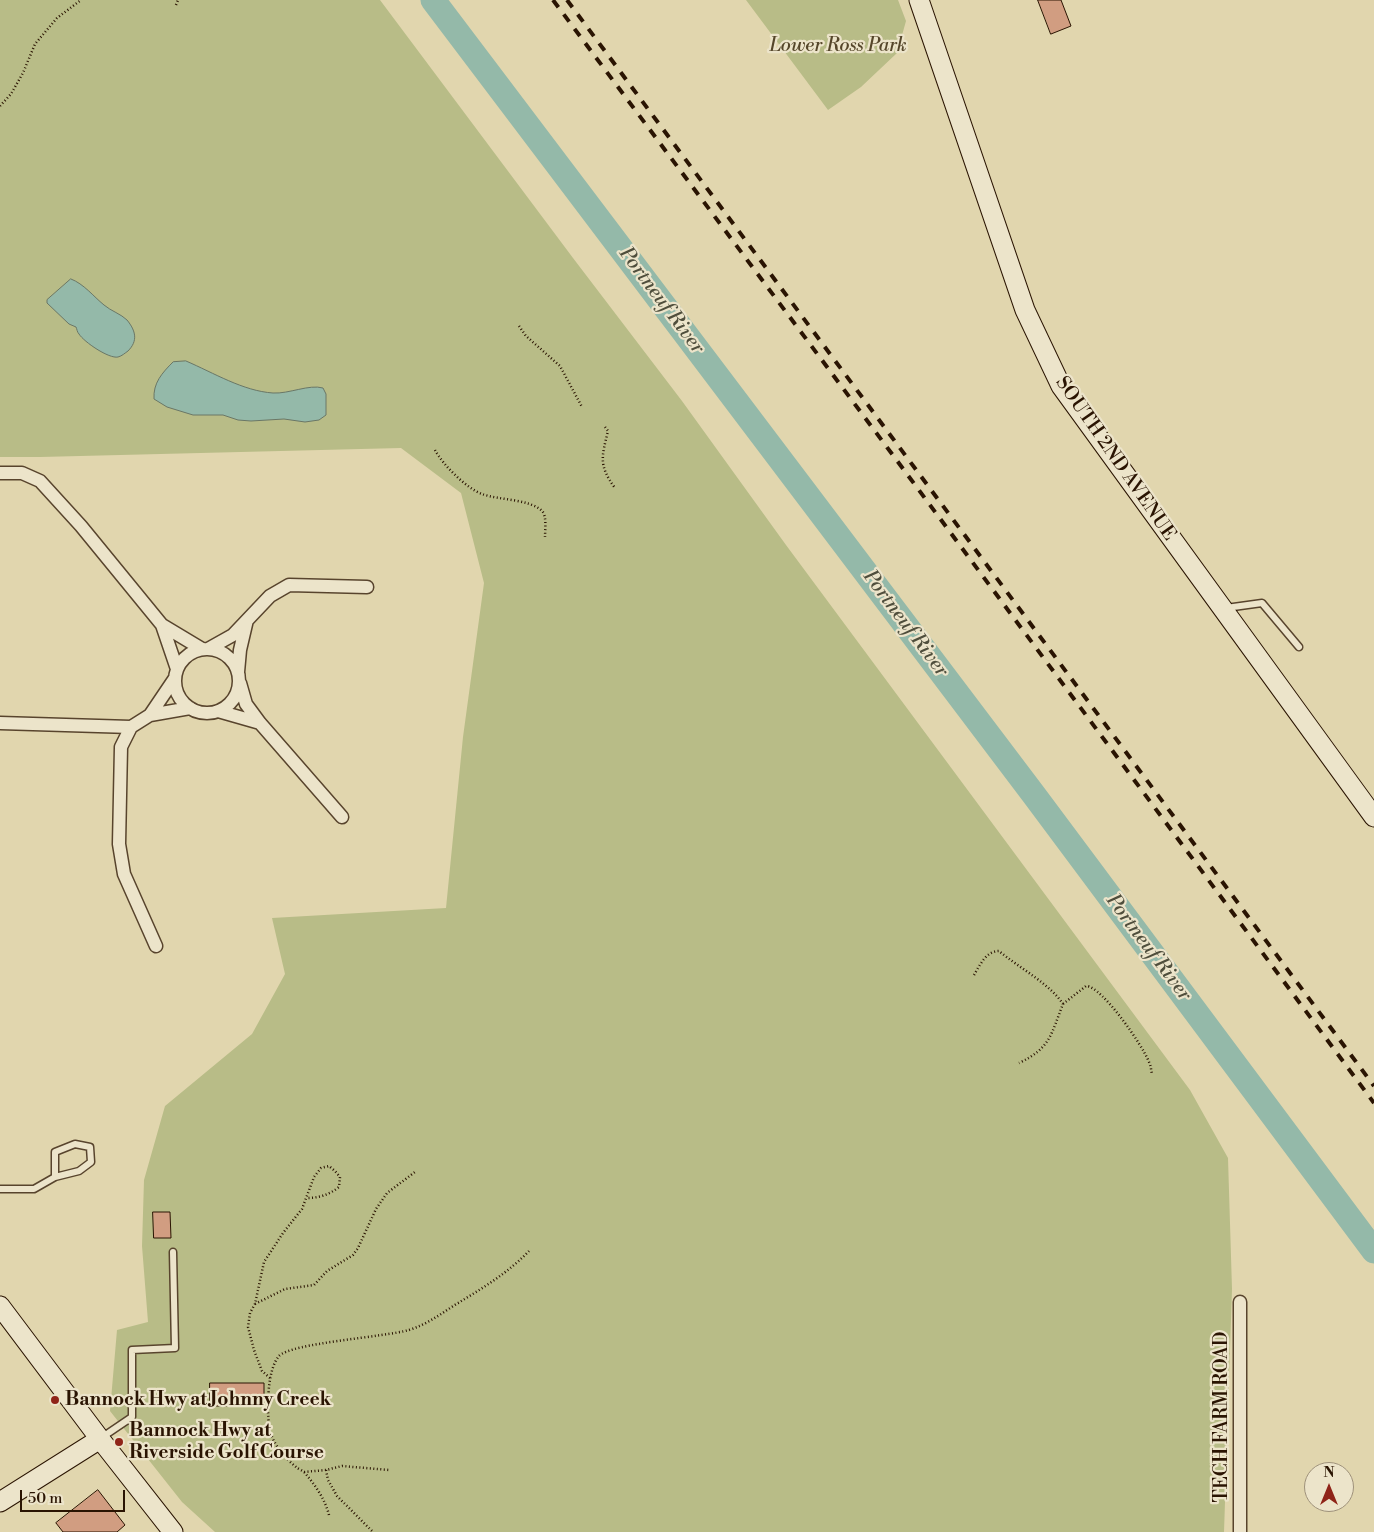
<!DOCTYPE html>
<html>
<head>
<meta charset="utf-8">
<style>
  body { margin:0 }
  #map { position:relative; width:1374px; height:1532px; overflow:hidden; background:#e1d6ae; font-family:"Libre Bodoni",serif }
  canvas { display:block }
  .north { position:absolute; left:1304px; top:1462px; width:50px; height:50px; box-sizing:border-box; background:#ece4ca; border:1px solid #9e917a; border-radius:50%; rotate:0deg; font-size:14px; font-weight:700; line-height:20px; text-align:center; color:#2a1402 }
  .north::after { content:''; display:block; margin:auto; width:18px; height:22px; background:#8f2418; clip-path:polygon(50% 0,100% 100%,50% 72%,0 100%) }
  .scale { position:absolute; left:20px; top:1490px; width:105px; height:22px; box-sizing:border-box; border:2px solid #2a1402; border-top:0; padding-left:6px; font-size:15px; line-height:18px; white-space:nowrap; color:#2a1402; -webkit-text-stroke:4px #ece4ca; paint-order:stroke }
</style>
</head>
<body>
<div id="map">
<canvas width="1374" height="1532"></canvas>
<div class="north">N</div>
<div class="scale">50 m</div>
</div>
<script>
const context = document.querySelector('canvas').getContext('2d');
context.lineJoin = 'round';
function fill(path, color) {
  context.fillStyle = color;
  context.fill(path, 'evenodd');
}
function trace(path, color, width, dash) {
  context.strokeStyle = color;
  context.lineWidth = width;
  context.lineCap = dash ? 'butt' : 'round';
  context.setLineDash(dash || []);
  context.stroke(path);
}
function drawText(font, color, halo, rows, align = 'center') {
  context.font = font + ' "Libre Bodoni",serif';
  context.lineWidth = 4.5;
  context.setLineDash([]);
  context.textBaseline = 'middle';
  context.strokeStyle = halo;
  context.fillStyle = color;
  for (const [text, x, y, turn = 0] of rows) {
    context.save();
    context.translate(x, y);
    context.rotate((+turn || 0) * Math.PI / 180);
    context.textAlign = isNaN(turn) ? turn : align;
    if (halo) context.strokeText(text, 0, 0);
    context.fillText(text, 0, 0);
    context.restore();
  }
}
fill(new Path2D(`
  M0,0H380L573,258L682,401L786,545L1190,1090L1228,1158L1232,1289L1224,1532H215L182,1502L110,1411L117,1330L148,1322L142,1246L144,1180L165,1106L252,1034L285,974L272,918L446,908L463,737L484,583L461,493L401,448L40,457H0Z
  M746,0H898L906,21L897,53L861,87L828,110Z`), '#b8bc87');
const water = new Path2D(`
  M71,279C84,284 93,296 104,305C111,311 121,314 127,320C136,331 138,341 128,351C125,353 122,356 118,357C109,359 84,342 79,334C77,332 77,329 76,327L69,324L47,303V300Z
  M186,361C214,373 243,391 273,393C289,394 309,384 323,388L326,394V415L319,420L305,422L284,419L251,421L238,420L223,415H193L167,407L154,399C153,383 162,373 173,362Z`);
fill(water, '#94b9a9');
trace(water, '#6a7766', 1);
trace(new Path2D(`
  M433,0L1034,795L1374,1251`), '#94b9a9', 25);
const building = new Path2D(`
  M1038,0H1061L1071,26L1051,34Z
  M153,1212H170L171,1238H154Z
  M210,1383H264V1406H210Z
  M98,1490L125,1525L117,1532H63L56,1523Z`);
fill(building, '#d19d81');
trace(building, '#2a1402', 1);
const lane = new Path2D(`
  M1226,608L1262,603L1299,647
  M75,1144L90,1147L91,1162L79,1171L55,1177V1152Z
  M0,1189H34L55,1177
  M101,1438L132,1417V1350L175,1348L173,1252`);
const street = new Path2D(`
  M0,473H22L40,481L81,526L162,625L177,669
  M162,625L202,649
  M175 681a32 32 0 1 1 64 0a32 32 0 1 1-64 0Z
  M208,649L233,635L270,596L289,585L367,587
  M238,672L240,650L247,620
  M240,683L246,704L260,723L342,817
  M218,711L260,723
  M150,715L175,678
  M0,723L131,727
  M156,946L124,874L119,844L121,747L131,727L150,715L190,708
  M1240,1532V1302`);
const secondary = new Path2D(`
  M919,0L1025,310L1061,386L1374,817
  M0,1306L100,1439L173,1532
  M0,1502L100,1439`);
trace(lane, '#58442d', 9);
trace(street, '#58442d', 15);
trace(secondary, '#2a1402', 21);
trace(new Path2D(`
  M176,5L178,0
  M0,106L11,94L23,73L35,44L57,18L81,0
  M519,326L526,336L560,366L582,407
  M605,427L608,431C602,456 598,465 615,488
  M435,450C443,465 466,488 482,494C498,500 530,499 542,511C547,516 545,530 545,537
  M974,975C980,965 986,951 999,951C1018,967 1050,984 1063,1004C1051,1034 1051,1048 1019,1063
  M1063,1004L1086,986C1102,986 1143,1046 1149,1062C1151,1066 1151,1070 1152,1074
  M255,1304L285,1289L314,1285L327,1271L353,1255L358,1248L376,1209L387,1193L415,1172
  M270,1378L262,1371L254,1350L248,1327L250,1313L255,1304L264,1262L283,1233L302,1209L314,1177L321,1168L329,1166L335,1171L340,1177L339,1187C329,1195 318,1198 307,1198
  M326,1470L328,1480L337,1496L373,1532
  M304,1472L326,1470L342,1466L389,1470
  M329,1515C325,1499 315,1485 305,1473C302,1470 298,1469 296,1467C284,1457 271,1442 269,1426C267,1408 267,1370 279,1356C291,1343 385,1337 409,1330C428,1324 442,1313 458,1303C483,1288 509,1272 529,1251`), '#2a1402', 2.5, [1, 2.5]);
trace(lane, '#ece4ca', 6);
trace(street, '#ece4ca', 12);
trace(secondary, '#ece4ca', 19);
trace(new Path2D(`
  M553,0L901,466L1374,1103
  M567,0L1374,1086`), '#2a1402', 4, [9, 9]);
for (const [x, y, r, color] of [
  [55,1400,5,"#8f2418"],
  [119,1442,5,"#8f2418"]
]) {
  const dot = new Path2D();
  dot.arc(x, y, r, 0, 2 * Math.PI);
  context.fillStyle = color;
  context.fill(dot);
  trace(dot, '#ece4ca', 2);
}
drawText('italic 19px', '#55462a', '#ece4ca', [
  ["Lower Ross Park",838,46]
]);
drawText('19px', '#2a1402', '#ece4ca', [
  ["SOUTH 2ND AVENUE",1115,459,55],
  ["TECH FARM ROAD",1222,1417,-90]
]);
drawText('bold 19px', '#2a1402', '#ece4ca', [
  ["Bannock Hwy at Johnny Creek",65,1400],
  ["Bannock Hwy at",129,1431],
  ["Riverside Golf Course",129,1453]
], 'left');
drawText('italic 20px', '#4f4e3c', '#ece4ca', [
  ["Portneuf River",661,301,53],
  ["Portneuf River",905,624,53],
  ["Portneuf River",1148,948,53]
]);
</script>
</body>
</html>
